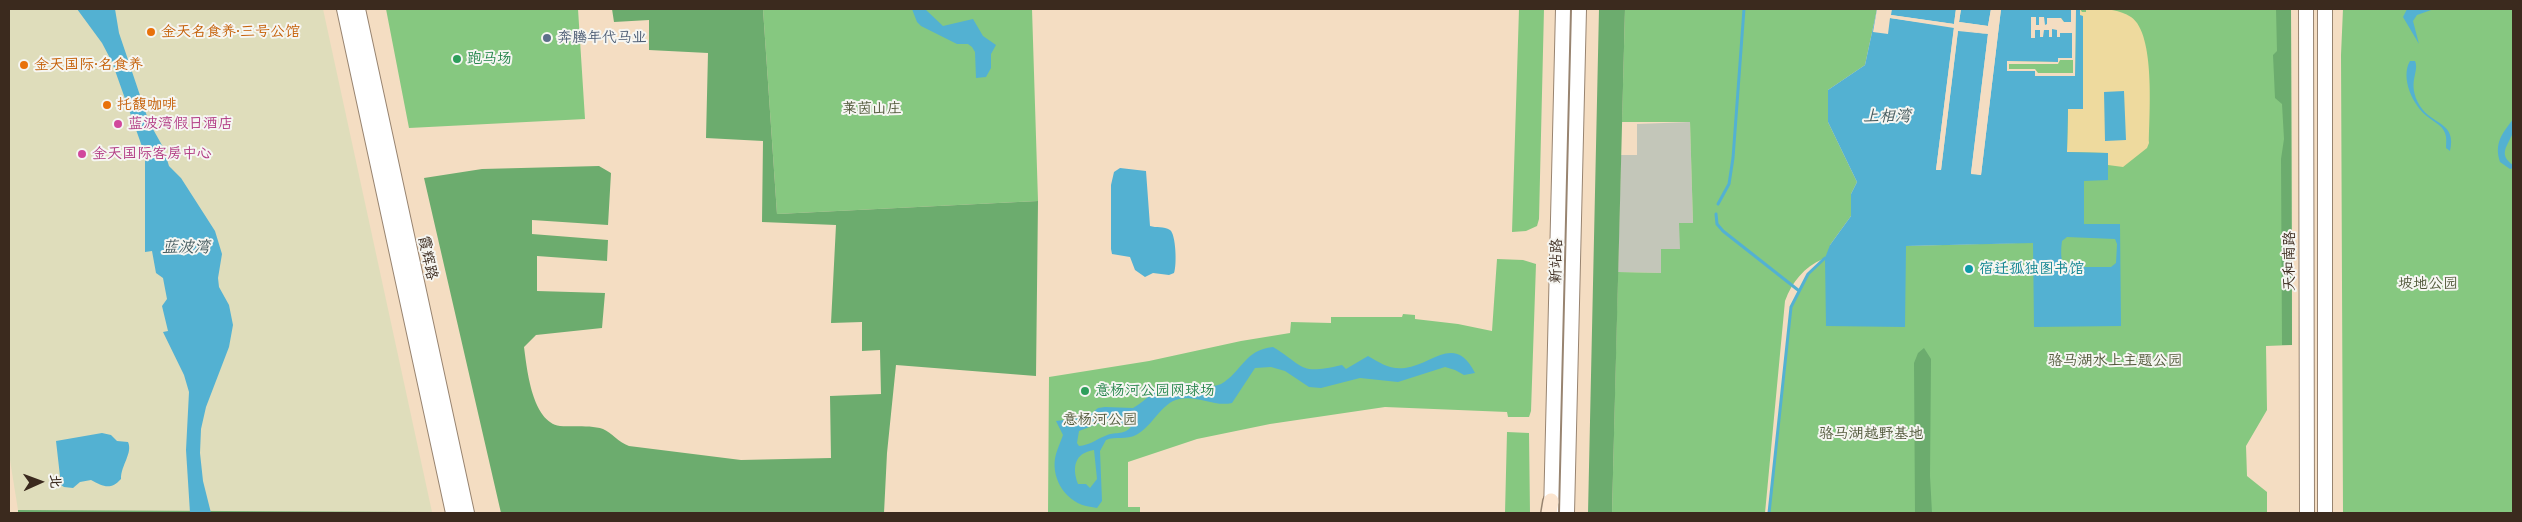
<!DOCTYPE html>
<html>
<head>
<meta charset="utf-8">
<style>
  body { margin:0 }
  #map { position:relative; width:2522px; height:522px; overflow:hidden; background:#f4ddc2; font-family:Sriracha,"LXGW WenKai TC",sans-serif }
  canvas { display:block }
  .frame { position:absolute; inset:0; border:10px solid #3b2a1e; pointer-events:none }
  .north { position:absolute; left:15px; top:457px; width:50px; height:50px; -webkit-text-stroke:4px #f6f6f2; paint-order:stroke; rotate:88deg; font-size:14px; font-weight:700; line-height:20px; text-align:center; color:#3b2a1e }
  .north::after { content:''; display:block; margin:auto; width:18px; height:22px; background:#3b2a1e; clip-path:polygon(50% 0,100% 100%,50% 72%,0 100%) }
</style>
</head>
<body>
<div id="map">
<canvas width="2522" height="522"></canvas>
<div class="frame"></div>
<div class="north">北</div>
</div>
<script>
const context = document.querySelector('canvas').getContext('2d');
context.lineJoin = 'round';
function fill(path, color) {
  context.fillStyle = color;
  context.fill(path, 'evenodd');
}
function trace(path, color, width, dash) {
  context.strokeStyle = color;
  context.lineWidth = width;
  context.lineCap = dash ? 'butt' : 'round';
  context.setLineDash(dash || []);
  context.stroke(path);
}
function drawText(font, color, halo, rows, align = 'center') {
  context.font = font + ' Sriracha,"LXGW WenKai TC",sans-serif';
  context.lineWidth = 4;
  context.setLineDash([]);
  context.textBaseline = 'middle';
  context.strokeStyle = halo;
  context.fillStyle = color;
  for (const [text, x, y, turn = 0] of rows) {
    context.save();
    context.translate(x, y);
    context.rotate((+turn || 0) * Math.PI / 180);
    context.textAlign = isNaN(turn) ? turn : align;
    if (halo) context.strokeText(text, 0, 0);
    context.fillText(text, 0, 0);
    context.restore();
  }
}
fill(new Path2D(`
  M9,9H323L432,512L18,510L9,454Z`), '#dfddbb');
fill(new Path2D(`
  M1690,122L1693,223L1680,249L1661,273L1618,272L1621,155H1637V124Z`), '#c3c6b9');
fill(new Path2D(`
  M386,9H578L585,119L409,128Z
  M763,9H1032L1038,201L777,214Z
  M1519,9H1544L1539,219L1537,226L1526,231L1512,232Z
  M1625,9H1877L1865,65L1828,90V122L1857,182L1851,194V216L1830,245L1905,327V246L2018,243L2007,71L2025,9H2291L2292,345L2266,346L2267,410L2246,446L2247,476L2267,492V513H1769L1791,307L1808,274L1823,259C1804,267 1792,282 1785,301L1765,513H1612L1618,272L1661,273V249H1680L1679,223H1693L1690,122H1622Z
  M2343,9H2513V513H2343L2341,55Z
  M1497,259L1523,260L1536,264L1531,411L1529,417H1508L1507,412L1385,407L1270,424L1197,439L1128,462V507H1140V513H1048L1049,377L1149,361L1241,341L1290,333L1291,322L1331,323V317H1402L1403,314L1415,315V319L1458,324L1492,331Z
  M1507,432L1529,433L1530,513H1505Z`), '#86c880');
fill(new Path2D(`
  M612,9H763L777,214L1038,201L1036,376L896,365L887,453L884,513H501L424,178L482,169L599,166L611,173L608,225L532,220V234L608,240L607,261L537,256V291L605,293L602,328L536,335L524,347C527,369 532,422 560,426C573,427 591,425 603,429C612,433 618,442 629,446L741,460L831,458L830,396L881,394L880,350L862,351V322L831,323L836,225L762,222L763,141L706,138L708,53L649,50V20L614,22Z
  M1599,9H1625L1612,513H1588Z
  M2276,9H2291L2292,345H2282L2281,159L2284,139L2282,104L2275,98L2273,55L2277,51Z
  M1924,348L1931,359L1930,476L1932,513H1915L1914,363L1918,353Z
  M18,510L432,512V513H18Z`), '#6cac6e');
fill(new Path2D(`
  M2080,9L2082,12H2086V9C2102,9 2117,8 2131,17C2156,34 2149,115 2149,143L2147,148L2123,167L2108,165V153L2067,152L2068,109H2083V16H2080Z`), '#eeda9e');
fill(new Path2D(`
  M77,9H115L119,33L149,122L163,147L169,166L181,178L215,231L222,254L218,278L219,287L229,305L233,325L229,347L206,407L201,429L200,453L203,481L211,513H190L186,450L189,392L184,375L163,332L168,331L162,306L167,299L163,278L156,273L152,251L145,252V155L112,62L102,43Z
  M912,9H925L943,26L973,19L983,36L996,45L991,54V68L986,77L976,78L975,52L972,47L968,44H957L921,26L917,22Z
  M1877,9H1956L1954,24L1891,15L1890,18L1954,27L1936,170H1941L1958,30L1988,34L1971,173L1981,175L2001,9H2071V22H2064L2061,18H2047V25H2044L2039,17V25H2036L2031,17V37H2035V30H2040V37L2043,30H2049V37L2052,29H2057V37L2060,33H2073V58H2058V62L2007,61V71H2035V75L2075,76L2076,9H2080V15L2083,16V109H2068L2067,152L2108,153V180L2084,181V224H2120L2121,326L2034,327L2033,243L1906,246L1905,327L1826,326L1825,258L1830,245L1851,216V194L1857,182L1828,122V90L1865,65ZM2067,237L2115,239L2117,244L2116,263L2111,267H2065C2060,261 2061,249 2062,241Z
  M1961,9H1991L1988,26L1959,22Z
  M2407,9H2434L2417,15L2413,21L2419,44L2403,17Z
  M2410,61H2415C2420,72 2406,83 2420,106C2432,125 2457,122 2450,151L2446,148C2446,143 2447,138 2445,133C2442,125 2434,122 2428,117C2413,106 2400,78 2410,61Z
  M2124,91L2126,140L2105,141L2104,92Z
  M2513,119C2513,124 2514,131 2512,135C2506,148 2499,155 2513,165V168L2510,169L2500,162C2494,143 2502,134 2513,119Z
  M1120,168L1146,171L1150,226C1156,228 1164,226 1170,230C1176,234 1177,266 1174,273L1169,275L1153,273L1145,277L1135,270L1130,257L1112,254L1111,249V185L1114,172Z
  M1273,347C1306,367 1298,375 1342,365L1346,369L1368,356C1380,363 1390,370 1405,368C1432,365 1455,333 1475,373L1464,375L1455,370L1445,367L1398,382L1360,378L1321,388L1309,387L1285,371L1271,367L1255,368L1232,403C1214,407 1198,395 1179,399C1161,403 1152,427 1136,435C1127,440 1115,436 1106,440L1100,451L1102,501L1097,508C1094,507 1089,507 1086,506C1063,500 1050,475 1056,454C1058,447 1061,441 1063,435L1056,421L1087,417L1098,408L1105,407L1133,408C1146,401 1156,387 1171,383C1187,380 1206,391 1221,384C1242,372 1244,350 1273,347ZM1114,422L1131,427C1123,436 1115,431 1105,436C1095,440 1090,445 1079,446L1077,443L1079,431L1100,423ZM1094,450L1097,479L1090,488L1086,484H1078C1072,468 1074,453 1094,450Z
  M102,433L111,435L117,441L128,442C133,453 121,465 121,479C110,491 103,486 91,480L80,482L73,488L64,487L61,485L56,441Z`), '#53b1d2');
fill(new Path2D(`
  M1877,9H1892L1891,15L1954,24L1956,9H1961L1959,22L1988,26L1991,9H1993L1990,28L1957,24L1956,26V29L1990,34L1974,171L1979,172L1995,30L1999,9H2001L1981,175L1971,174L1988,34L1958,31L1941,170H1936L1954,28L1890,18L1888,34L1873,32Z
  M2071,9H2076L2075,76H2035V71H2007V61L2058,62V58H2072V33H2060V37H2057V30L2052,29V37H2049V30H2044L2043,37H2040V30H2035V38H2031V17H2036V25H2039V17H2044L2045,25L2047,24V18H2061L2064,22H2071ZM2060,60H2073V73H2038L2035,69H2009V64H2058Z`), '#f4ddc2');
trace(new Path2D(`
  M1718,204L1729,184L1733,158L1744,9
  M1716,214L1717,224L1723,231L1798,290
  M1769,513L1791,307L1808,274L1825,258`), '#53b1d2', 3);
const tertiary = new Path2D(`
  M344,9L453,513
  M358,9L467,513
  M2306,9L2307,513
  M2325,9V513
  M1551,513L1563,9
  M1567,513L1579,9`);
const secondary = new Path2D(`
  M1549,513L1551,501`);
trace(tertiary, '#988470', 16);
trace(secondary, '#988470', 18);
trace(tertiary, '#fff', 14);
trace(secondary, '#fce5cf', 15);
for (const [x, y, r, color] of [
  [151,32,5,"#e8710a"],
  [547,38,5,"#5c6f8a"],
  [457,59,5,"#2e9e5b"],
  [24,65,5,"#e8710a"],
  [107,105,5,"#e8710a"],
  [118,124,5,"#d1479c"],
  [82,154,5,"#d1479c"],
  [1969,269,5,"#0f9aa8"],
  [1085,391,5,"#2e9e5b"]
]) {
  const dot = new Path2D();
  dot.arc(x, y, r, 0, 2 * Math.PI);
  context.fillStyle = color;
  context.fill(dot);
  trace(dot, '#f6f6f2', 2);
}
drawText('15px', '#c56008', '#f6f6f2', [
  ["金天名食养·三号公馆",161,32],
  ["金天国际·名食养",34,65],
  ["托馥咖啡",117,105]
], 'left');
drawText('15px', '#4e5e75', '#f6f6f2', [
  ["奔腾年代马业",557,38]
], 'left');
drawText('15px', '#27864d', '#f6f6f2', [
  ["跑马场",467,59],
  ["意杨河公园网球场",1095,391]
], 'left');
drawText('15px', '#52593b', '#f6f6f2', [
  ["莱茵山庄",872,109],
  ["坡地公园",2428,284],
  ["骆马湖水上主题公园",2115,361],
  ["意杨河公园",1100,420],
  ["骆马湖越野基地",1871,434]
]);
drawText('15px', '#b23c85', '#f6f6f2', [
  ["蓝波湾假日酒店",128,124],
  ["金天国际客房中心",92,154]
], 'left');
drawText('15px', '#3b2a1e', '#f6f6f2', [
  ["霞辉路",427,258,78],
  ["新站路",1557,261,-89],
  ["天和南路",2290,261,-90]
]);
drawText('15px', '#0d838f', '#f6f6f2', [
  ["宿迁孤独图书馆",1979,269]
], 'left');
drawText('italic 16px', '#43595d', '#f6f6f2', [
  ["上相湾",1887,117],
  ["蓝波湾",186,248]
]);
</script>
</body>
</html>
